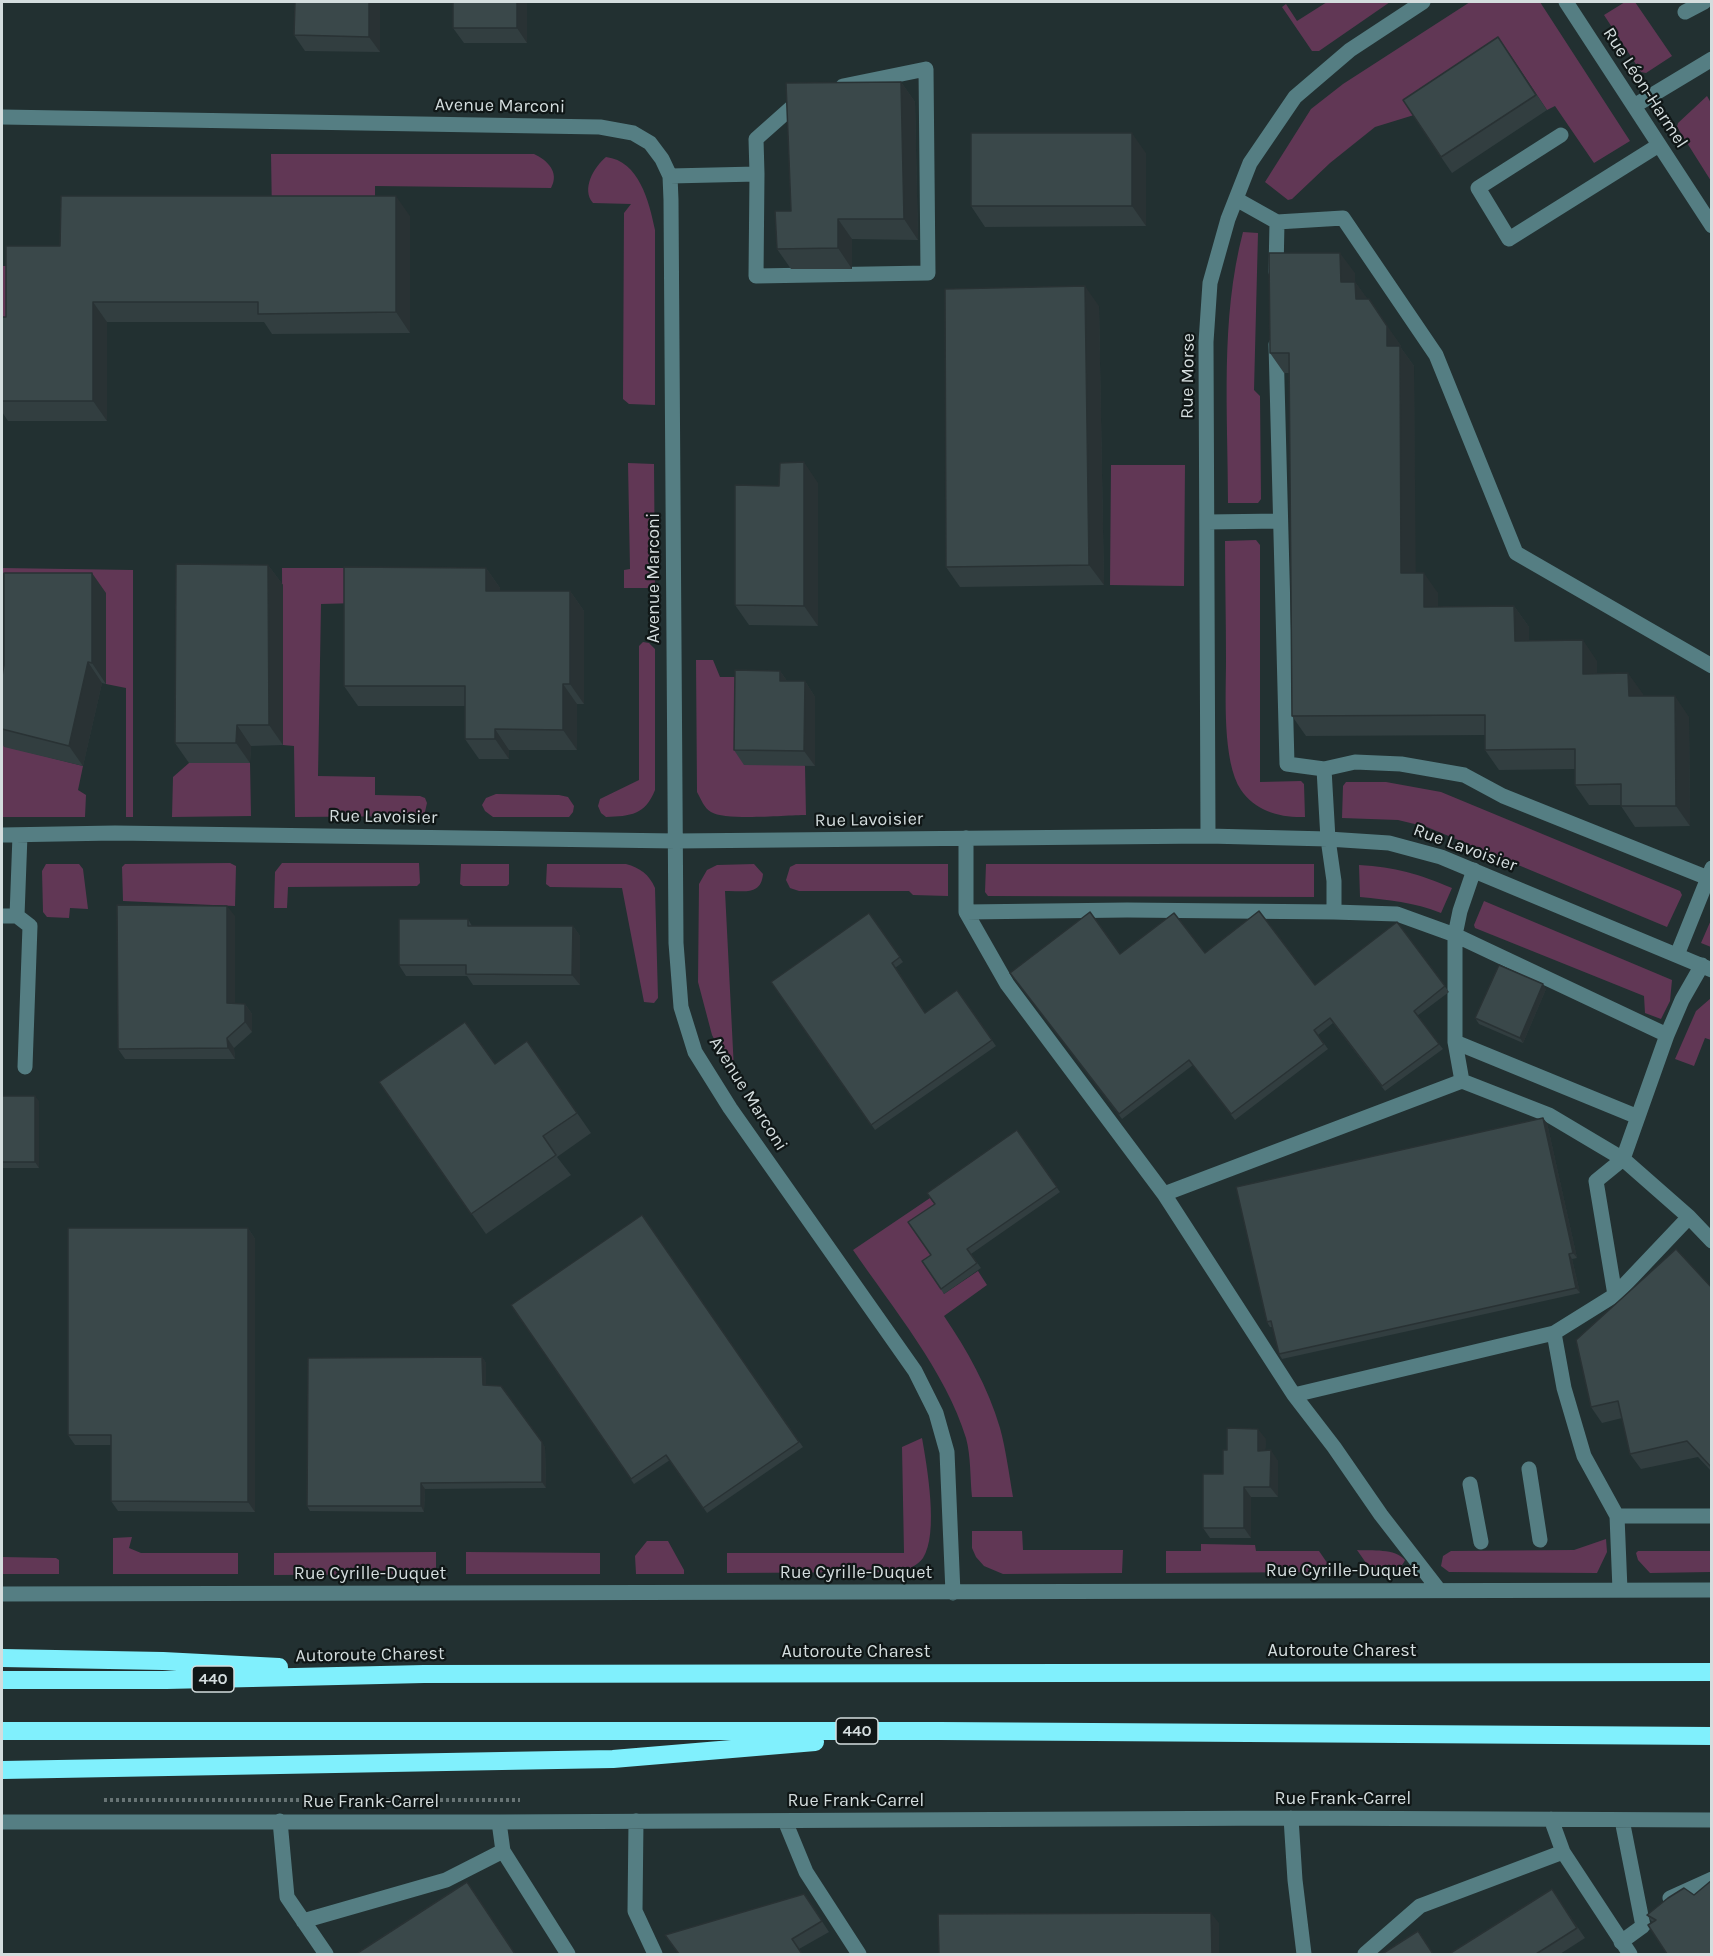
<!DOCTYPE html>
<html>
<head>
<meta charset="utf-8">
<style>
  body { margin:0 }
  #map { position:relative; width:1713px; height:1956px; overflow:hidden; background:#223031; font-family:Karla,sans-serif }
  canvas { display:block }
  .frame { position:absolute; inset:0; border:3px solid #d4ddde; pointer-events:none }
</style>
</head>
<body>
<div id="map">
<canvas width="1713" height="1956"></canvas>
<div class="frame"></div>
</div>
<script>
const context = document.querySelector('canvas').getContext('2d');
context.lineJoin = 'round';
function fill(path, color) {
  context.fillStyle = color;
  context.fill(path, 'evenodd');
}
function trace(path, color, width, dash) {
  context.strokeStyle = color;
  context.lineWidth = width;
  context.lineCap = dash ? 'butt' : 'round';
  context.setLineDash(dash || []);
  context.stroke(path);
}
function drawText(font, color, halo, rows, align = 'center') {
  context.font = font + ' Karla,sans-serif';
  context.lineWidth = 4.5;
  context.setLineDash([]);
  context.textBaseline = 'middle';
  context.strokeStyle = halo;
  context.fillStyle = color;
  for (const [text, x, y, turn = 0] of rows) {
    context.save();
    context.translate(x, y);
    context.rotate((+turn || 0) * Math.PI / 180);
    context.textAlign = isNaN(turn) ? turn : align;
    if (halo) context.strokeText(text, 0, 0);
    context.fillText(text, 0, 0);
    context.restore();
  }
}
fill(new Path2D(`
  M1327,2H1390L1319,51H1312L1282,7L1286,4L1297,21Z
  M1470,2H1540L1630,141L1594,163L1555,106L1547,110L1509,53L1414,115L1375,127L1330,163L1292,199L1288,200L1265,182L1311,109L1343,84Z
  M1625,2H1635L1672,56L1646,73L1641,72L1604,15Z
  M1707,96L1711,103V181L1677,127L1678,123Z
  M271,154H534C547,160 560,172 551,188L375,186V216H272Z
  M606,157C639,161 649,201 655,230V405L629,404L623,399L624,213L631,204L593,203C581,189 594,167 606,157Z
  M1243,232L1258,233L1254,390L1260,396L1261,499L1258,503H1228C1228,412 1220,320 1243,232Z
  M2,266H10V330H2Z
  M628,463L654,464L655,588H624V570L630,569Z
  M1111,465H1185L1184,586L1110,585Z
  M1256,540L1260,545V782L1301,781L1304,784L1305,817C1281,818 1255,811 1241,790C1222,761 1226,695 1226,660C1226,620 1225,581 1225,541Z
  M2,568L133,570V817H126V688L106,684V594L18,593L17,573H2Z
  M282,568H364L358,603L321,604L318,776L375,777V795L420,796L425,798L427,803L424,816L295,817L294,746L283,745Z
  M643,642L649,643L655,649V790C645,815 631,816 606,817L601,813L598,806L600,799L639,780V646Z
  M696,660H713L720,677H745L805,766L806,815C787,815 725,821 711,812C704,808 701,799 697,792Z
  M2,720L4,746L83,766L78,790L86,795L85,817H2Z
  M189,763H250L251,816L172,817L173,777Z
  M1346,782H1386L1441,792L1680,891L1682,895L1667,927L1427,827L1398,820L1342,818L1343,786Z
  M496,794L559,795L568,797L574,806L573,812L569,817H493L485,811L482,805L486,798Z
  M230,863L236,866L235,906L123,901L122,867L125,864Z
  M282,863H419L420,883L417,886L288,887L287,908H274L275,872Z
  M46,864H79L83,869L88,909L70,908L69,918L47,917L43,912L42,871Z
  M461,864H509V884L507,886H463L460,884Z
  M547,864H626C640,868 649,874 655,888L658,998L654,1003L644,1002L622,888L550,887L546,884Z
  M754,864L763,874C761,897 742,890 725,891L734,1070L732,1074L712,1035L698,982L699,884L707,870L717,865Z
  M796,864H948V896L913,895L909,891H799L790,888L786,880L790,867Z
  M986,864H1314V897L988,896L985,892Z
  M1359,865C1396,867 1418,874 1452,888L1441,913C1414,902 1388,900 1360,897Z
  M1484,901L1672,980L1670,1001L1661,1019L1645,1013L1644,996L1475,928L1474,925Z
  M1711,920V947L1701,943Z
  M1711,998V1040L1705,1038L1694,1066L1675,1059L1696,1011Z
  M930,1198L938,1209L934,1260L944,1294L978,1271L987,1285L944,1316C967,1350 988,1387 1000,1428C1006,1450 1009,1474 1013,1497H972C970,1478 971,1456 966,1438C946,1372 892,1307 853,1250Z
  M922,1438C927,1466 939,1534 923,1558C918,1565 909,1569 900,1572L727,1573V1553H904L902,1447Z
  M972,1531H1022L1023,1550H1123L1122,1573L1003,1574L984,1566L976,1557L972,1548Z
  M132,1537L129,1548L141,1553H238V1574H113V1538Z
  M1606,1539L1607,1552L1597,1573L1449,1572L1441,1566L1443,1556L1451,1551L1574,1550Z
  M647,1541H668L684,1570V1574H636L635,1556Z
  M1201,1544L1255,1545L1256,1551H1319L1330,1567L1328,1572L1166,1573V1551H1201Z
  M1357,1550C1372,1551 1395,1548 1405,1560C1399,1574 1386,1573 1373,1573Z
  M1638,1551H1711V1572L1650,1573L1638,1560L1636,1553Z
  M436,1552V1574L274,1575V1553Z
  M466,1552L600,1553V1574H466Z
  M2,1557L56,1558L59,1560V1574H2Z`), '#613755');
trace(new Path2D(`
  M104,1800H520`), '#687475', 4, [3, 3]);
trace(new Path2D(`
  M1566,2L1712,226
  M1685,12L1704,2
  M1634,106L1712,59
  M2,117L600,127L633,133L650,143L662,159L670,176L671,200L676,943L681,1007L695,1052L730,1108L915,1371L936,1413L947,1452L953,1593
  M1561,135L1478,188L1509,239L1659,145
  M757,174L756,139L801,99
  M670,176L757,174L756,276L928,273L926,69L843,86
  M1236,199L1277,222L1343,218L1436,355L1516,553L1712,666
  M1276,272L1277,222
  M1276,344L1287,764L1324,769L1328,839L1334,881V912L1397,914L1455,935V1042L1462,1081
  M1207,522L1280,521
  M1324,769L1355,762L1401,764L1464,775L1503,796L1708,878
  M2,835L115,833L676,841L1208,836L1328,839L1389,843L1441,857L1712,970
  M1208,836L1206,342L1210,283L1228,219L1250,163L1295,97L1350,50L1423,2
  M966,838V912L1127,910L1334,912
  M1474,870L1460,911L1455,935L1667,1035
  M966,912L1007,984L1164,1194
  M2,916H17L20,835
  M17,916L30,926L25,1067
  M1677,955L1712,868
  M1455,1042L1638,1117
  M1615,1295L1689,1217
  M1554,1333L1564,1388L1584,1456L1617,1516
  M1294,1395L1164,1194L1462,1081L1549,1115L1623,1159L1689,1217L1712,1241
  M1529,1469L1540,1540
  M1470,1484L1481,1542
  M1439,1590L1381,1515L1334,1447L1294,1395L1554,1333L1615,1295L1596,1181L1623,1159L1667,1035L1682,1000L1702,965
  M1620,1590L1617,1516H1712
  M2,1594L1712,1590
  M1291,1818L1295,1880L1304,1954
  M280,1821L287,1897L326,1954
  M636,1821L635,1911L655,1954
  M785,1821L806,1872L859,1954
  M2,1822H499L1291,1818L1712,1820
  M499,1822L503,1851L568,1954
  M1563,1852L1630,1954
  M1670,1898L1712,1879
  M303,1921L446,1880L503,1851
  M1621,1942L1643,1926L1622,1820
  M1365,1954L1420,1906L1563,1852L1551,1819`), '#557e83', 15);
trace(new Path2D(`
  M2,1658L163,1661L279,1667
  M2,1680H166L424,1674L1712,1672
  M2,1731H939L1712,1736
  M2,1770L613,1759L815,1742`), '#80f0fd', 18);
fill(new Path2D(`
  M380,2V52L305,51L294,35Z
  M527,2V43H464L453,28Z
  M1498,37L1547,110L1452,173L1441,157Z
  M901,82L915,102L918,240L852,239V269H791L777,249L791,211Z
  M1146,153V226L985,227L971,206Z
  M410,216V333L272,334L264,322H107V421H8L2,412V317H6L60,246Z
  M1355,273V282L1401,346V348L1414,366L1415,573L1438,593V607L1514,606L1529,627V641L1597,661V674L1643,694V696L1689,717L1690,826L1635,827L1621,806V805H1589L1575,785V769L1499,770L1485,750V735L1306,736L1292,716L1290,373H1284L1270,353Z
  M1099,306L1104,585L960,587L946,567Z
  M818,483V626L749,625L735,605L779,486Z
  M268,565L283,585V745L251,746L250,763H189L175,743Z
  M486,568L500,588V591H570L584,611V704H577V750H509V759H479L465,739V706H358L344,686Z
  M106,593V684L102,683L83,766L4,747L2,743V676Z
  M780,671L787,681H805L815,697V766L744,765L734,750Z
  M869,913L903,962L895,968L925,1013L957,990L996,1046L875,1130L771,982Z
  M235,916V1004H245L252,1014V1032L234,1048L235,1059H125L118,1049Z
  M468,919L472,926H573L580,936V985H473L467,976H406L399,965Z
  M1397,922L1449,992L1417,1016L1443,1049L1385,1091L1333,1023L1318,1035L1328,1049L1235,1120L1193,1065L1122,1119L1010,973L1120,954L1205,953L1315,985Z
  M1546,989L1523,1043L1479,1024L1475,1018Z
  M527,1041L591,1133L557,1157L571,1175L486,1234L379,1082L495,1064Z
  M2,1096L39,1101V1168H2Z
  M1547,1123L1577,1258L1572,1259L1580,1293L1282,1359L1279,1354L1273,1327H1270L1267,1322Z
  M1017,1130L1060,1192L971,1254L981,1268L944,1294L922,1261L931,1255L935,1204Z
  M642,1215L803,1447L707,1513L670,1460L634,1484L511,1305Z
  M248,1228L255,1239V1512L118,1511L111,1501V1445H75L68,1435Z
  M1712,1288V1472L1698,1457L1641,1469L1630,1454L1622,1418L1602,1423L1591,1407Z
  M482,1357L486,1363V1385L545,1447L546,1488L425,1489L424,1512L310,1511L307,1506Z
  M1266,1439L1265,1450L1278,1461V1497H1251V1538H1210L1203,1528Z
  M804,1894L829,1932L799,1949L665,1935Z
  M1694,1895L1712,1954L1652,1922L1647,1915Z
  M1559,1900L1585,1938L1560,1954H1449Z`), '#323e40');
fill(new Path2D(`
  M369,2H380V52L369,37Z
  M517,2H527V43L517,28Z
  M901,82L915,102L918,240L904,219Z
  M1132,133L1146,153V226L1132,206Z
  M396,196L410,216V333L396,312Z
  M838,219L852,239V269L838,248Z
  M1340,253L1355,273V302L1341,282Z
  M1355,282L1370,302L1356,299Z
  M1085,286L1099,306L1104,585L1089,565Z
  M1369,299L1401,346V348L1414,366L1416,593L1401,573L1387,346Z
  M93,302L107,322V421L93,401Z
  M804,462L818,483V626L804,606Z
  M268,565L283,585V745L269,725Z
  M486,568L500,588V611L486,591Z
  M92,573L106,593V684L92,663Z
  M1424,573L1438,593V627L1424,607Z
  M570,591L584,611V704L570,684Z
  M1514,606L1529,627V661L1515,641Z
  M1583,640L1597,661V694L1583,674Z
  M88,662L102,683L83,766L69,746Z
  M780,671L791,687L780,681Z
  M1628,673L1643,694V717L1629,696Z
  M805,681L815,697V766L804,751Z
  M563,684L577,704V750L563,730Z
  M1675,696L1689,717L1690,826L1676,806Z
  M237,725L251,746L250,763L236,743Z
  M495,729L509,750V759L495,739Z
  M227,906L235,916V1013L227,1003Z
  M573,926L580,936V985L572,975Z
  M1543,984L1546,989L1523,1043L1520,1038Z
  M245,1004L252,1014V1032L245,1022Z
  M227,1038L234,1048L235,1059L228,1048Z
  M35,1096L39,1101V1168L35,1162Z
  M1543,1118L1547,1123L1577,1258L1573,1253Z
  M248,1228L255,1239V1512L248,1502Z
  M1569,1254L1572,1259L1580,1293L1576,1288Z
  M482,1357L486,1363V1391L483,1385Z
  M1258,1429L1266,1439L1265,1461L1258,1451Z
  M542,1442L545,1447L546,1488L542,1482Z
  M1271,1450L1278,1461V1497L1270,1487Z
  M421,1483L425,1489L424,1512L421,1506Z
  M1244,1487L1251,1497V1538L1244,1528Z
  M1211,1913L1219,1923V1954H1212Z`), '#293234');
const building = new Path2D(`
  M295,2H369V37L294,35Z
  M453,2H517V28H453Z
  M1498,37L1536,95L1441,157L1403,100Z
  M901,82L904,219H838V248L777,249L775,211H791L786,83Z
  M971,133H1132V206H971Z
  M61,196H396V312L258,314V302H93V401H2V317H6V246H60Z
  M1269,253H1340L1341,282H1355L1356,299H1369L1387,326V346H1400L1401,573H1424V607L1514,606L1515,641L1583,640V674L1628,673L1629,696H1675L1676,806H1621V784L1575,785V749L1485,750V715L1292,716L1289,353H1270Z
  M1085,286L1089,565L946,567L945,289Z
  M804,462V606L735,605V485L779,486L780,463Z
  M176,564L268,565L269,725H237L236,743H175Z
  M344,567L486,568V591H570V684H563V730L495,729V739H465V686H344Z
  M4,573H92V663L88,662L69,746L2,729V676L4,665Z
  M735,670L780,671V681H805L804,751L734,750Z
  M117,905L227,906V1003L245,1004V1022L227,1038L228,1048L118,1049Z
  M1259,911L1315,985L1397,922L1445,986L1414,1011L1439,1044L1382,1086L1330,1018L1314,1030L1324,1044L1231,1114L1189,1060L1119,1114L1010,973L1090,912L1120,954L1174,913L1205,953Z
  M869,913L900,957L892,963L925,1013L957,990L992,1040L871,1125L771,982Z
  M399,919H468V926H573L572,975L466,974V965H399Z
  M1499,965L1543,984L1520,1038L1475,1018Z
  M465,1022L495,1064L527,1041L577,1113L543,1136L556,1155L471,1214L379,1082Z
  M2,1096H35V1162H2Z
  M1543,1118L1573,1253L1569,1254L1576,1288L1279,1354L1271,1321L1267,1322L1236,1187Z
  M1017,1130L1057,1187L967,1249L977,1263L941,1289L922,1261L931,1255L908,1222L935,1204L927,1193Z
  M642,1215L799,1442L703,1508L666,1455L631,1479L511,1305Z
  M68,1228H248V1502L111,1501V1435H68Z
  M1676,1249L1712,1288V1468L1687,1441L1630,1454L1618,1401L1591,1407L1576,1340Z
  M482,1357L483,1385L501,1386L542,1442V1482L421,1483V1506H307L308,1358Z
  M1227,1428L1258,1429V1451L1271,1450L1270,1487H1244V1528H1203V1474H1223V1450H1227Z
  M1712,1880V1954H1667L1648,1925L1656,1920L1647,1915L1668,1898L1684,1888L1694,1895Z
  M467,1882L515,1954H356Z
  M1552,1889L1577,1928L1536,1954H1449Z
  M804,1894L822,1921L792,1939L802,1954H679L665,1935Z
  M1211,1913L1212,1954H939L938,1914Z
  M1418,1931L1433,1954H1382Z`);
fill(building, '#3a484a');
trace(building, '#293234', 1.5);
for (const [x, y, w] of [
  [213,1679,42],
  [857,1731,42]
]) {
  const box = new Path2D();
  box.roundRect(x - w / 2, y - 13, w, 26, 4.5);
  context.fillStyle = '#101717';
  context.fill(box);
  trace(box, '#d4ddde', 1.5);
}
drawText('bold 16px', '#d4ddde', null, [
  ["440",213,1679],
  ["440",857,1731]
]);
drawText('18px', '#d4ddde', '#101717', [
  ["Rue Léon-Harmel",1645,88,57],
  ["Avenue Marconi",500,106,1],
  ["Rue Morse",1188,376,-89],
  ["Avenue Marconi",654,578,-90],
  ["Rue Lavoisier",383,817,1],
  ["Rue Lavoisier",869,820,-1],
  ["Rue Lavoisier",1465,848,20],
  ["Avenue Marconi",748,1094,58],
  ["Rue Cyrille-Duquet",1342,1571],
  ["Rue Cyrille-Duquet",856,1573],
  ["Rue Cyrille-Duquet",370,1574],
  ["Autoroute Charest",1342,1651],
  ["Autoroute Charest",856,1652],
  ["Autoroute Charest",370,1655,-1],
  ["Rue Frank-Carrel",1343,1799],
  ["Rue Frank-Carrel",856,1801],
  ["Rue Frank-Carrel",371,1802]
]);
</script>
</body>
</html>
